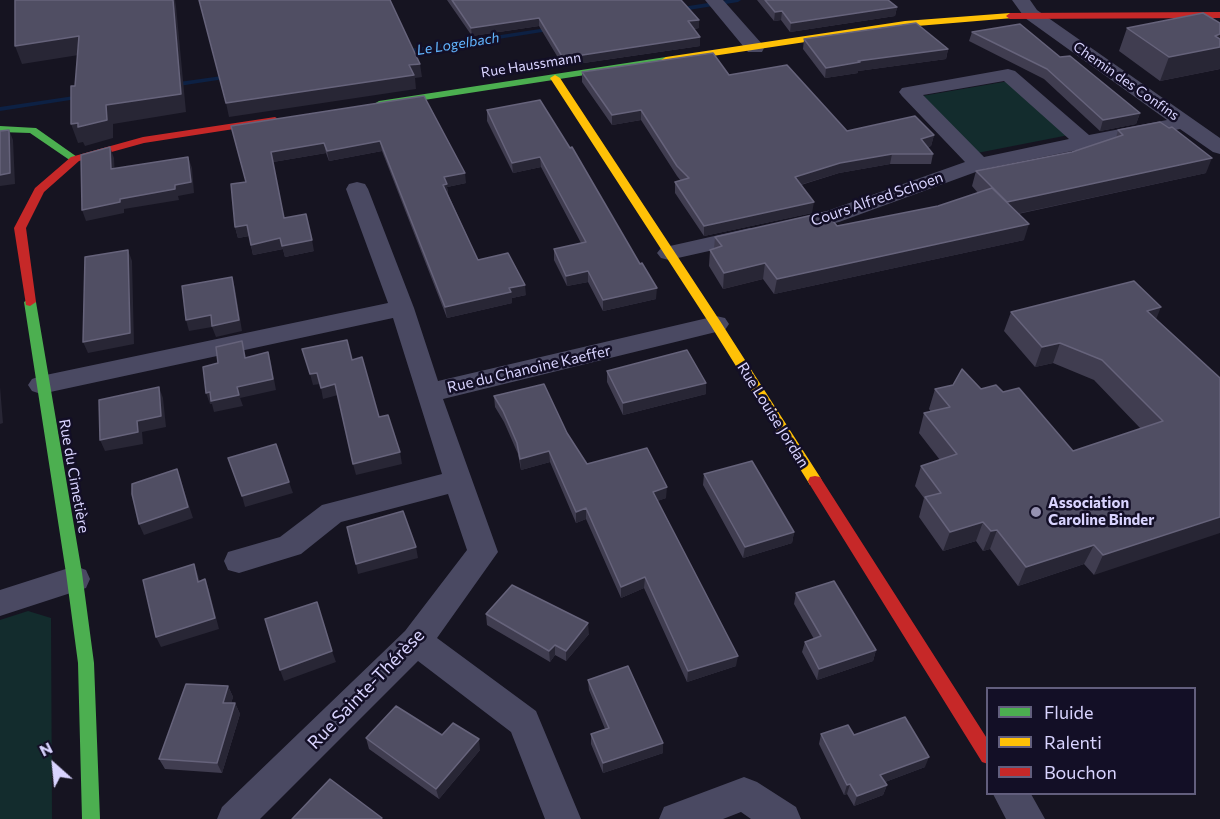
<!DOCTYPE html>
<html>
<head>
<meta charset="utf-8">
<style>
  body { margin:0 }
  #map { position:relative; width:1220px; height:819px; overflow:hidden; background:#161421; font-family:Commissioner,sans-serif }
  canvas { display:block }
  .legend { position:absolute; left:986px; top:687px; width:210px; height:108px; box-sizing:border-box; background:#130f26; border:2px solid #625e7d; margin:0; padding:8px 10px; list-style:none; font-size:18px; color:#d9d4ff }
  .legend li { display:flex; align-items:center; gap:12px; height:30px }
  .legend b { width:30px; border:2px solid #625e7d }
  .north { position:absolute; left:24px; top:735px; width:60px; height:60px; -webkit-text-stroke:4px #130f26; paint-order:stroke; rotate:333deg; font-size:16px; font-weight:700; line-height:24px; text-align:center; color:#d9d4ff }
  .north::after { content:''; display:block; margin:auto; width:21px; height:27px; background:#d9d4ff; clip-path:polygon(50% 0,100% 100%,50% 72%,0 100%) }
</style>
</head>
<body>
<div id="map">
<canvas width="1220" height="819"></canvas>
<ul class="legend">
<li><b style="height:8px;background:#4caf50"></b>Fluide</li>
<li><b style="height:8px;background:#ffc107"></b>Ralenti</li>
<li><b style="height:8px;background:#c62828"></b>Bouchon</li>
</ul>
<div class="north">N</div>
</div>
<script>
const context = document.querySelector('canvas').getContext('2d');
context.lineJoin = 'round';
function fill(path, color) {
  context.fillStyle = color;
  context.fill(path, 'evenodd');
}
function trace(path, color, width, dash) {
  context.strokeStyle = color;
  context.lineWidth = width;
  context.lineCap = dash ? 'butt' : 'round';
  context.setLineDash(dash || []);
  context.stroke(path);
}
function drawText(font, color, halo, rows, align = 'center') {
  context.font = font + ' Commissioner,sans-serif';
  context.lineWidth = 5;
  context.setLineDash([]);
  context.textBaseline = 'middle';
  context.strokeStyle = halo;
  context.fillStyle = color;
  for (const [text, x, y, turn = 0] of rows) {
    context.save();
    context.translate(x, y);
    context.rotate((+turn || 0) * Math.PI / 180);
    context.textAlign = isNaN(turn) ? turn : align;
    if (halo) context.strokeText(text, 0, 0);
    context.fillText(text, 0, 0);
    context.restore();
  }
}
fill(new Path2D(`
  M1009,81L1069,135L977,153L922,96Z
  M28,611L51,618L52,819H0V620Z`), '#132c2d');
fill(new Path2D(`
  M727,0H741L738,2L676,12L673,10L676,8Z
  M553,27L555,28V30L403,54L400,52L403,50Z
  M229,75L232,77L231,78L172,87L169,85L172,83Z
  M81,95L83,96V98L0,111V107Z`), '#0d2144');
fill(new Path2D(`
  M705,0H723L762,44L764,48L762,52H748Z
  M1012,0H1030L1037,10L1220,138V154L1213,152L1180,129L984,169L839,222L793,233L785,231L782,226L785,221L824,212L965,162L902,96L899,92L902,88L1008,69L1015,71L1089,135L1167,120L1025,18ZM1004,81L1069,139L984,157L923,95Z
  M357,182L365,184L368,189L414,308L438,381L716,316L725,318L729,324L725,330L716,332L443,399L498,552L437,638L536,711L581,819H545L511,732L418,661L260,819H217L222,807L405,631L467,550L448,494L341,522L301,554L239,573L228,570L224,561L228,552L280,537L322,505L442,474L393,318L41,394L32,391L28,385L32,379L41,376L388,303L346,189L349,184Z
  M750,228L758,230L761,235L758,240L669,260L661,258L657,253L661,248Z
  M75,566L86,570L90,579L86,588L0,616V590Z
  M744,777L757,782L796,807L801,819H751L741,812L723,819H659L664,807Z
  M993,794H1031L1045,819H1006Z`), '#4a4962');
fill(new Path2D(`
  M666,57L671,60L669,62L379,107L374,104L379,101Z
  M0,126L36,128L80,159L75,162L71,161L30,133L0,132Z
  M30,298L36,302L82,573L94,663L100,819H82L78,663L66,573L24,302Z`), '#4caf50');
fill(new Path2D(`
  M1010,13L1013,14V18L905,27L666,63L661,60L666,57L905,21Z
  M555,75L560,78L720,321L820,477L822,481L820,485H810L711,326L550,78Z`), '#ffc107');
fill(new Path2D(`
  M1220,12V18L1010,19L1006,16L1010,13Z
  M275,117L280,120L279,122L144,143L79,161L44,192L26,228L36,302L30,306L26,305L14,228L35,188L71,157L143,137Z
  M815,476L820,477L988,740V764L982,762L810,485L808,481L810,477Z`), '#c62828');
fill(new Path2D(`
  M447,0H681L699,20V28L694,29L700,46L563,66L539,26L472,36Z
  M757,0H888L897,7L895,16L790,32L781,20L774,21Z
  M1127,28L1220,69L1160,81L1119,51Z
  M972,32L1060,57L1140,113L1136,124L1100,131L1044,79L969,41Z
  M804,39L948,49L946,59L858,71V73L825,78L803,49Z
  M582,72L729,75L847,131L934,135L931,146L928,147L933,154L931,164H890L839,173L801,185L812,213L704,236L675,193V182L681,181L677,176L641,120L612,125L582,82Z
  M424,96L466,183L447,187L448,194L478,260L526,295L512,298V303L447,318L382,151L329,161L326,153L273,162L284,218L314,251L285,257L283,249L253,255L249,236L238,238L235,227L246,182L231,126Z
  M540,100L656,299L603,311L588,282L567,286L554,260V249L581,243L541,167L513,173L487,121V110Z
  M1118,130L1206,173L1018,214L1024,240L774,294L763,279L723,289L709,266L710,250L714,249L715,237L837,226L938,206L978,193L972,186L976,171L1072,152L1116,138Z
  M1011,312L1156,319L1220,378L1094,575L1084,564L1018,586L990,549L983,551L976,541L943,551L919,517L924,498L915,486L921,466L940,460L919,433L924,413L931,412L929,409L935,389H981L1003,392L1073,451L1141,429L1094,380L1053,363L1035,367L1004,331Z
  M607,371L706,383V394L623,415L607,382Z
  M494,396L567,433L587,464L666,498L657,501L736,666L687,682L644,588L621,598L586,519L576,523L550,462L521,470L518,454L504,422L495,407Z
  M704,474L794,532L792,543L743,558L703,485Z
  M796,593L876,650L873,661L817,680L802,652L805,642L814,639L794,604Z
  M486,614L589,634L566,661L555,655L550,662L487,625Z
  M588,680L663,743V753L603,773L591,744V734L605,729L589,690Z
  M228,686L233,697L231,703H235L240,714L222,773L165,769L159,759Z
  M821,734L854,735L925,767L885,782L887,785L883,795L854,806L847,794L844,795L819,744Z
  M442,735L480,750L439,799L369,749L366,738Z`), '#403d50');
fill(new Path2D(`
  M173,0H175L176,6L186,112L113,124V138L85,146L83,142L78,143L71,124L106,105Z
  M897,7L895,16L790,32L791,23Z
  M782,11L781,20L774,21L775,12Z
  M539,18V26L472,36L471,28Z
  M699,20V28L688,30V21Z
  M1220,34V69L1160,81L1169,57L1215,36Z
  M79,36L85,54L22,64L15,46Z
  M700,37V46L563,66V58Z
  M948,49L946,59L858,71V73L825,78L826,68L858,61Z
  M420,64L422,77L415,78L416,89L229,117L226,103Z
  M641,110V120L612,125V115Z
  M1140,113L1136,124L1100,131L1103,120Z
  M9,130L13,140L15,184L0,186V175Z
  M934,135L931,146L919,150L921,139Z
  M380,141L382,151L329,161L327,151Z
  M324,143L326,153L273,162L271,152Z
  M110,147L114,158L115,180L111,169Z
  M892,154L890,164L839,173L793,187L795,177L840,163Z
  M188,157L192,168L194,193L178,196L179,200L124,209V213L86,221L82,210L120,199L175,185Z
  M540,157L541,167L513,173L512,163Z
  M1212,158L1206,173L1002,217L1007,202Z
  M465,173L466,183L447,187L448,194L443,185L444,177Z
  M814,202L812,213L704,236V226Z
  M1029,224L1024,240L774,294L777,279Z
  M247,225L249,236L238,238L235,227Z
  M280,238L283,249L253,255L251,245Z
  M312,240L314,251L285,257L282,246Z
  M128,250L132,261L134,344L88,353L83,342Z
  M765,263L763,279L723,289L724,273Z
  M588,271V282L567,286L566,276Z
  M232,277L235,288L242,331L216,337L212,327L189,331L186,320Z
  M525,285L526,295L512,298V303L447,318L445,307L509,288Z
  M657,288L656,299L603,311V300Z
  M1161,307L1153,327L1147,311Z
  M1060,343L1053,363L1035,367L1042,347Z
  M268,352L271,363L276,390L240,398L237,387Z
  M317,373L320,384L313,385L310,374Z
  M706,383V394L623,415V403Z
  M335,384L338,395L323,399L321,388Z
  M0,387L3,423L0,424Z
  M159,387L163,398L166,427L142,432L143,444L105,451L100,440L137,421Z
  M210,392L239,395L243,406L214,412L212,404H210L206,393Z
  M549,451L550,462L521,470L520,459Z
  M400,452L402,464L356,475L353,464Z
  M177,469L193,518L144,535L139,524Z
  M289,482L293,493L245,507L242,496Z
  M667,487L666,498L652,503L653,492Z
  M586,508V519L576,523V512Z
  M1220,517V533L1094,575L1103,555Z
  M983,522L976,541L943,551L950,532Z
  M997,530L990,549L983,551L991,531Z
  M794,532L792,543L743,558L745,547Z
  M1094,545L1084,564L1018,586L1026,567Z
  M416,547L418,558L358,574L356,564Z
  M194,564L198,575L203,593L198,582Z
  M645,577L644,588L621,598V587Z
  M205,579L209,590L219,629L161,647L156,637Z
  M588,623L589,634L566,661V651Z
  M555,645V655L550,662L549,651Z
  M876,650L873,661L817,680L819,669Z
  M332,651L336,662L284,681L280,670Z
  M738,656L736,666L687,682L688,671Z
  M228,686L233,697L228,713L223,703Z
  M235,703L240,714L222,773L217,763Z
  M479,739L480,750L439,799L436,789Z
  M663,743V753L603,773V763Z
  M929,757L925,767L877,785L880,775Z
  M850,784L847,794L844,795L847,785Z
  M887,785L883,795L854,806L857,796Z`), '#282635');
const building = new Path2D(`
  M15,0H173L181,94L106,105L107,120L78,127V123L71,124V86H75L79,36L15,46Z
  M199,0H390L420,64L409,65L414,75L226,103Z
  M452,0H681L699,20L688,21L700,37L563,58L539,18L471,28Z
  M765,0H888L897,7L791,23L782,11L775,12Z
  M1203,13L1220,23V34L1215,36L1220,39V47L1169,57L1127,28Z
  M916,23L948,49L858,61L860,62L826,68L804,39Z
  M1020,24L1060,57L1070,56L1140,113L1103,120L1047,69L972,32Z
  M713,53L729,75L787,65L847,131L915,116L934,135L921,139L933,154H892L840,163L795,177L814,202L704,226L675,182L689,178L677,166L641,110L612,115L582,72Z
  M424,96L465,173L444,177L447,184L443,185L478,260L508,253L525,285L509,288L511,292L445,307L380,141L327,151L324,143L271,152L284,218L306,214L312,240L282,246L280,238L251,245L247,225L235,227L231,184L246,182L231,126Z
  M540,100L570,148L572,147L640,264L642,263L657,288L603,300L588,271L566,276L554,249L586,242L540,157L512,163L487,110Z
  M1160,122L1169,128L1172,127L1212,158L1007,202L976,171L1072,152L1123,135L1118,130Z
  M9,130L10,173L0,175V131Z
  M110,147L111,169L188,157L191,182L175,185V189L120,199V202L82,210L81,155Z
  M992,188L1029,224L777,279L765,263L724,273L710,250L722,246L715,237L826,212L837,226L938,206Z
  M128,250L130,333L83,342L85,257Z
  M232,277L239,320L212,326L211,315L186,320L182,286Z
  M1134,281L1161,307L1147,311L1220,378V517L1103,555L1094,545L1026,567L997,530L991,531L983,522L950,532L925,497L941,493L921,466L957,454L924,413L950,407L935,389L953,385L962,369L981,389L996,385L1003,392L1019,388L1073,451L1163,421L1102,360L1060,343L1042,347L1011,312Z
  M347,340L352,360L362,357L379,417L388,415L400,452L353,464L335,384L321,388L317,373L310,374L302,349Z
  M242,341L245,358L268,352L273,379L237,387L239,395L211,401L210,392L206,393L203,367L218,363L216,347Z
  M687,350L706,383L623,403L607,371Z
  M544,384L567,433L587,464L647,448L667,487L653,492L738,656L688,671L645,577L621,587L586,508L576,512L549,451L520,459L517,443L503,411L494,396Z
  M159,387L161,416L137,421L138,432L100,440L99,400Z
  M276,444L289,482L242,496L228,458Z
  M752,461L794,532L745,547L704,474Z
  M177,469L188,507L139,524L132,494V484Z
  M403,511L416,547L356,564L347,527Z
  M194,564L198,582L205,579L215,618L156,637L143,580Z
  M834,581L876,650L819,669L805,642L821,636L796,593Z
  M512,585L588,623L566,651L555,645L549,651L486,614Z
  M317,602L332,651L280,670L265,619Z
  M628,666L663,743L603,763L591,734L609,728L588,680Z
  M186,684L228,686L223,703H235L217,763L159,759Z
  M396,706L442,735L453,723L479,739L436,789L366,738Z
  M905,717L929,757L880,775L887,785L857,796L850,784L847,785L821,734L848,725L854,735Z
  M330,779L382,818L381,819H292Z`);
fill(building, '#504e63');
trace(building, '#66637b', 1.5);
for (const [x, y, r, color] of [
  [1036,512,6,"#9591b1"]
]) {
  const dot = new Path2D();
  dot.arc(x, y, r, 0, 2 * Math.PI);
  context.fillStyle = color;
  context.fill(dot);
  trace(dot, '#130f26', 2);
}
drawText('italic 14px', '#62b6ff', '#130f26', [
  ["Le Logelbach",458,44,-9]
]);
drawText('14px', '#d9d4ff', '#130f26', [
  ["Rue Haussmann",531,65,-9],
  ["Chemin des Confins",1126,81,35]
]);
drawText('15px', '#d9d4ff', '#130f26', [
  ["Cours Alfred Schoen",877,199,-19],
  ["Rue du Chanoine Kaeffer",529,369,-13],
  ["Rue Louise Jordan",773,415,58],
  ["Rue du Cimetière",74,476,80]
]);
drawText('bold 15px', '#d9d4ff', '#130f26', [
  ["Association",1048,503],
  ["Caroline Binder",1048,520]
], 'left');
drawText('18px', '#d9d4ff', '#130f26', [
  ["Rue Sainte-Thérèse",366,689,-46]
]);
</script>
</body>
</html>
